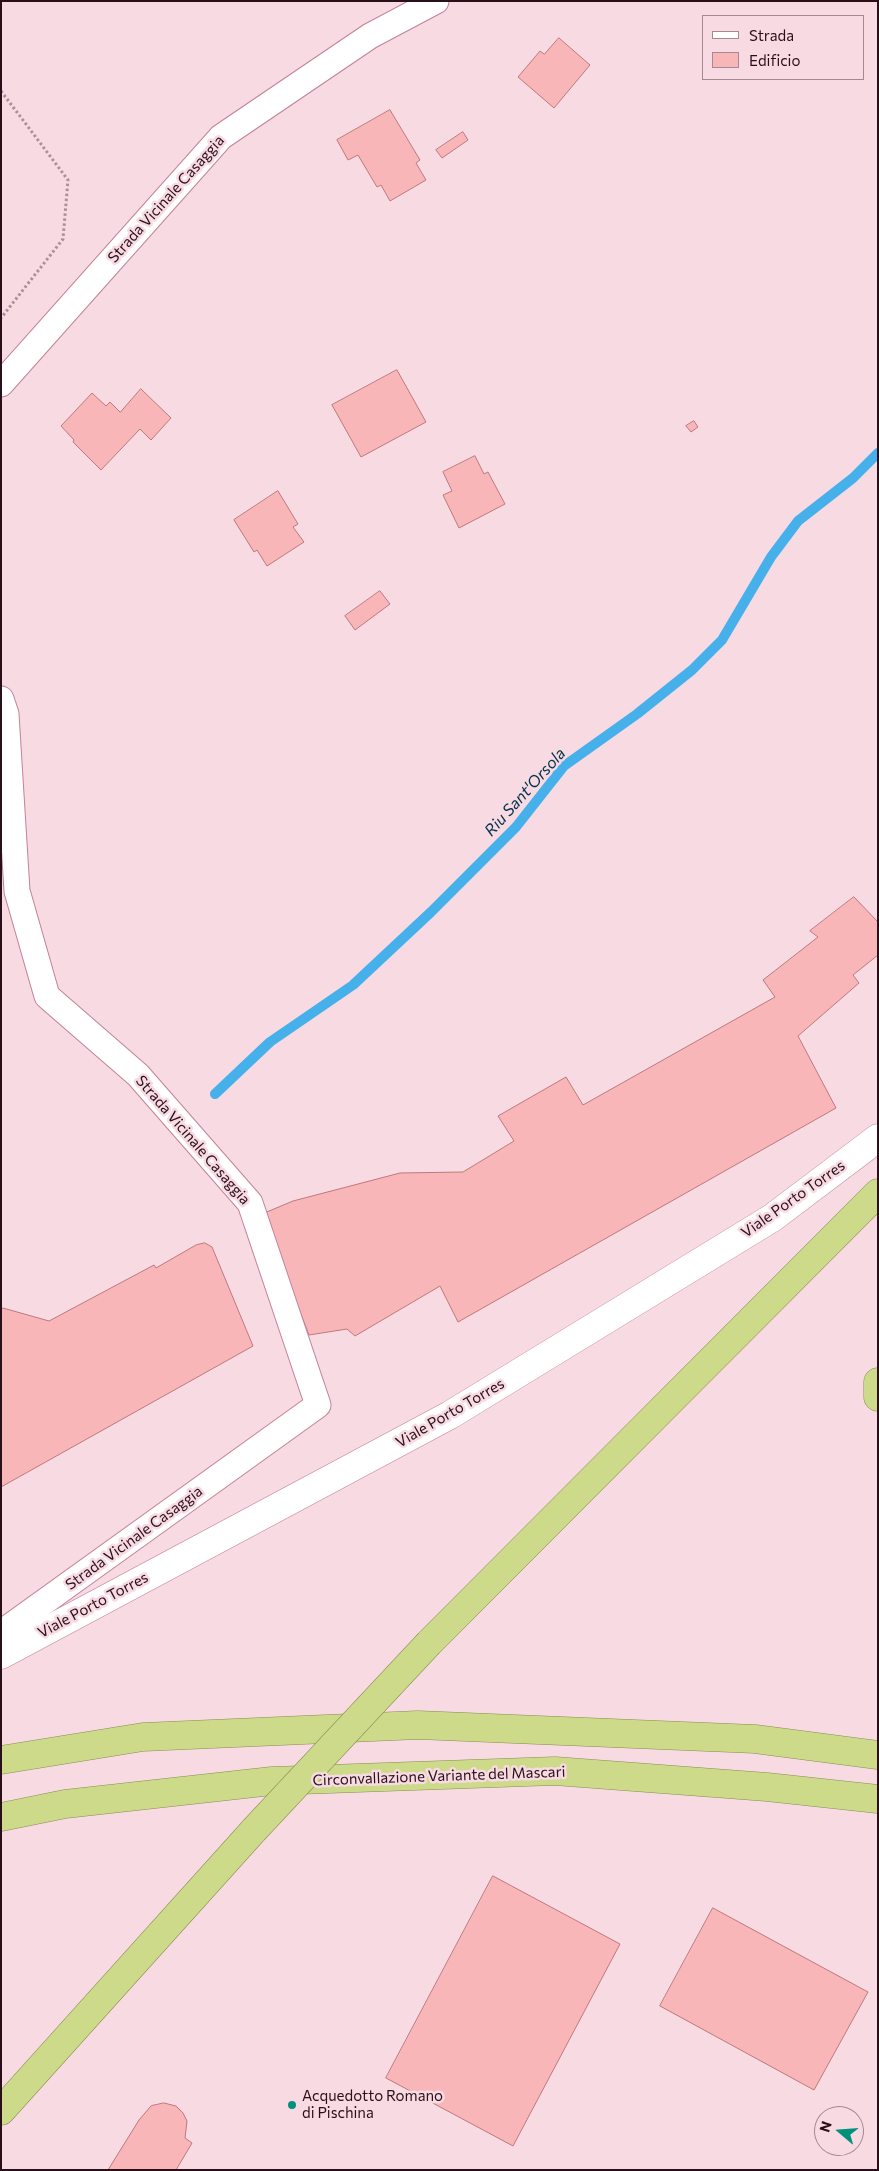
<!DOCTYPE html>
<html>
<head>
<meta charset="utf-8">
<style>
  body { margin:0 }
  #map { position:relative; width:879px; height:2171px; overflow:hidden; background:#f8dae3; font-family:Commissioner,sans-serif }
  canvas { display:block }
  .frame { position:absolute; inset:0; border:2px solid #280f19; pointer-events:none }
  .legend { position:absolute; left:702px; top:15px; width:162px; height:65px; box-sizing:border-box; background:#f8dae3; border:1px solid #a58992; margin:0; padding:6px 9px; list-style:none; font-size:15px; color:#280f19 }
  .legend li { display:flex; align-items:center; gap:10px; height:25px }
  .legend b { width:25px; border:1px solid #a58992 }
  .north { position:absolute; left:814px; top:2106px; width:50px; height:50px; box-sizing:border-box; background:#f8dae3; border:1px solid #a58992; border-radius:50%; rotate:288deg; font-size:14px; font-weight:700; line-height:20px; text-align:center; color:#280f19 }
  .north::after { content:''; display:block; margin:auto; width:18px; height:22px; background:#01907a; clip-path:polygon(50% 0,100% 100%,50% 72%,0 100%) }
</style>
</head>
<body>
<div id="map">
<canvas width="879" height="2171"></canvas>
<div class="frame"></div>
<ul class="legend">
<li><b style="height:6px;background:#fff"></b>Strada</li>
<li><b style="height:14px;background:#f9b6b8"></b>Edificio</li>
</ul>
<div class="north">N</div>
</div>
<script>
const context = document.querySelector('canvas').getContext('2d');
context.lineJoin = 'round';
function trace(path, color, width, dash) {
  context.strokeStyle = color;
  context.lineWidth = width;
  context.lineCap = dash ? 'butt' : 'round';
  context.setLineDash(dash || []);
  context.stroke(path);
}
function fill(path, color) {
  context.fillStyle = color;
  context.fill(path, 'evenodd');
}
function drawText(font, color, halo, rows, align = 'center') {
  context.font = font + ' Commissioner,sans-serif';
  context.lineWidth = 5;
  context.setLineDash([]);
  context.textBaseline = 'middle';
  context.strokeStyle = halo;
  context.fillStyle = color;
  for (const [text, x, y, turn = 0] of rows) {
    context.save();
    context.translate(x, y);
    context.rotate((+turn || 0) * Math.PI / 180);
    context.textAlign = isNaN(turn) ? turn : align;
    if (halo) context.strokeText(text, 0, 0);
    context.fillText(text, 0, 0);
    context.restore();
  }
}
trace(new Path2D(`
  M215,1094L270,1042L353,985L431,912L516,827L564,766L637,714L692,670L722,640L771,557L798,521L853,478L878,453`), '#46b0eb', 10);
const building = new Path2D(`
  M559,38L590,65L554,108L518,77L540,51L544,54Z
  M390,110L420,160L416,163L426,180L390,201L381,185L377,187L358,155L348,160L337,140Z
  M463,132L468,140L442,158L436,150Z
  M397,370L426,422L361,457L332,405Z
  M141,389L171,418L151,440L140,429L101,470L73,442L74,440L61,426L92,393L106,406L110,402L120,412Z
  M694,421L698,427L691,432L686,426Z
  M475,456L484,474L488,472L505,504L459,528L443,495L452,491L443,472Z
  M278,491L298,524L293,527L304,542L267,566L257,550L254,552L234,520Z
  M380,591L390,604L355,630L345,616Z
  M854,897L878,922V955L853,975L859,983L798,1036L836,1108L458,1322L440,1286L355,1336L347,1329L309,1335L262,1214L293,1201L400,1173L463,1172L514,1141L498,1116L566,1077L583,1105L775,997L763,980L818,937L810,931Z
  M205,1243L212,1247L253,1346L1,1487V1309L3,1308L49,1321L154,1265L156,1268L196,1245Z
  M493,1876L620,1944L513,2146L386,2078Z
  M713,1908L868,1992L814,2090L660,2006Z
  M164,2103L176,2106L183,2113L187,2121L185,2138L192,2143L176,2170H108L139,2120L151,2106Z`);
fill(building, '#f9b6b8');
trace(building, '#be787b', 1);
const minor = new Path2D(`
  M1,384L221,137L370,36L436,1
  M1,699L6,714L17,891L47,996L138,1075L250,1203L318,1405L1,1633`);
const secondary = new Path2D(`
  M1,1655L450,1415L772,1218L878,1138`);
const trunk = new Path2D(`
  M878,1382V1397
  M429,1643L878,1193
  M1,1760L143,1737L418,1725L755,1739L878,1755
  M1,1817L65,1804L272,1781L555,1771L767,1787L878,1799
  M1,2111L254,1830`);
trace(minor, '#c48199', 27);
trace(secondary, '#c48199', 29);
trace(trunk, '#8a8c4f', 29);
trace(new Path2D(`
  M1,91L68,180L63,239L1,318`), '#ac9099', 3, [2.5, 2.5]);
trace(minor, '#fff', 25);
trace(secondary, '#fff', 28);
trace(trunk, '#ccda8a', 28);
const trunkBridge = new Path2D(`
  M254,1830L429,1643`);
trace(trunkBridge, '#8a8c4f', 29, []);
trace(trunkBridge, '#ccda8a', 28);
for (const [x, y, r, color] of [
  [292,2105,5,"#01907a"]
]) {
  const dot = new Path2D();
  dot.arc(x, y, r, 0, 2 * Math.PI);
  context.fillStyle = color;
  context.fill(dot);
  trace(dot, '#f8dae3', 2);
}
drawText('15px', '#280f19', '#f8dae3', [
  ["Strada Vicinale Casaggia",166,199,-48],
  ["Strada Vicinale Casaggia",193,1140,49],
  ["Viale Porto Torres",793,1199,-35],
  ["Viale Porto Torres",450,1413,-30],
  ["Strada Vicinale Casaggia",134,1538,-36],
  ["Viale Porto Torres",93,1605,-28],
  ["Circonvallazione Variante del Mascari",439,1776,-2]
]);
drawText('15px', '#280f19', '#f8dae3', [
  ["Acquedotto Romano",302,2096],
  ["di Pischina",302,2113]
], 'left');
drawText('italic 16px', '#023149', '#f8dae3', [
  ["Riu Sant'Orsola",525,792,-48]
]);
</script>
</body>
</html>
